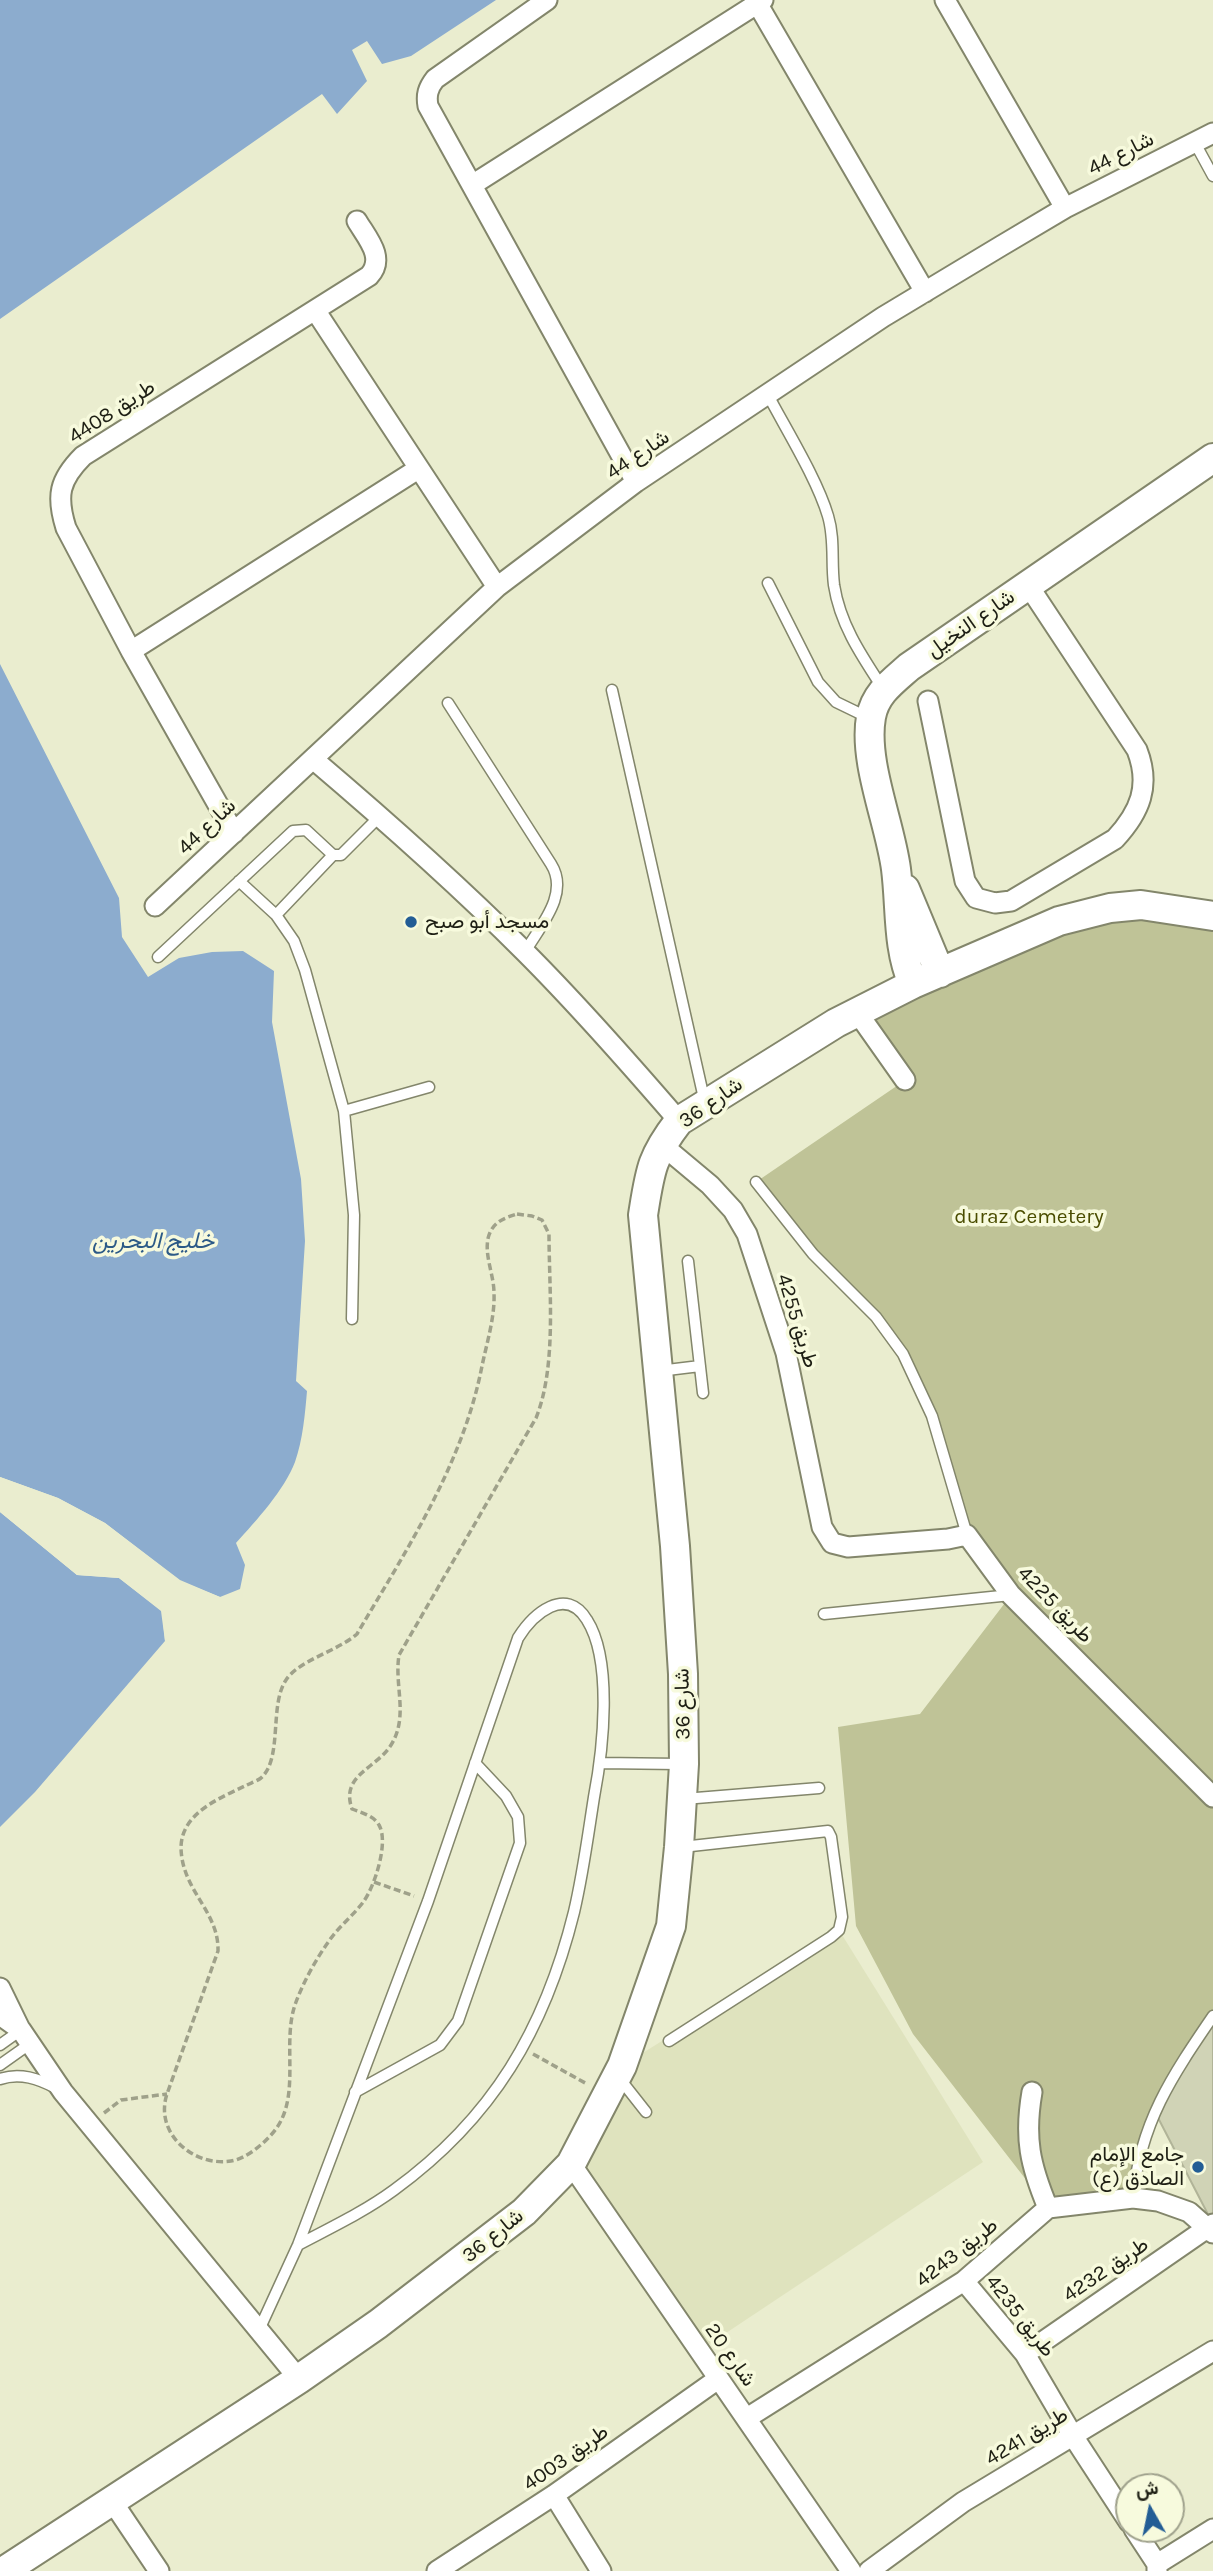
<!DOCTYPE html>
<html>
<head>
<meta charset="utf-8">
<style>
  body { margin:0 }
  #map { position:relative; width:1213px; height:2571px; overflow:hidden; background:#eaedcf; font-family:Karla,Vazirmatn,sans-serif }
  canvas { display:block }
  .north { position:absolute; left:1115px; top:2473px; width:70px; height:70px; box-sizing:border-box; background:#f7fadd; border:2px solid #a0a28d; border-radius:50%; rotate:351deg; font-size:19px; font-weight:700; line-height:28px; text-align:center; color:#1e1f14 }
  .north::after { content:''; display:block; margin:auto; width:24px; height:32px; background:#235d95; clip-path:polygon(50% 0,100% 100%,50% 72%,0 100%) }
</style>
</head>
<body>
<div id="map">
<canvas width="1213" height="2571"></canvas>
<div class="north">ش</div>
</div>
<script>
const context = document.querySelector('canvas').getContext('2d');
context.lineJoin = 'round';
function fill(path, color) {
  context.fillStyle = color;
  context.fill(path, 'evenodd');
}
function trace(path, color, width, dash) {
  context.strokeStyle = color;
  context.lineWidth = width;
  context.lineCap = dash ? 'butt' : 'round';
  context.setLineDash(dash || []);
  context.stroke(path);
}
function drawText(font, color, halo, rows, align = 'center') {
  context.font = font + ' Karla,Vazirmatn,sans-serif';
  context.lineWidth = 7;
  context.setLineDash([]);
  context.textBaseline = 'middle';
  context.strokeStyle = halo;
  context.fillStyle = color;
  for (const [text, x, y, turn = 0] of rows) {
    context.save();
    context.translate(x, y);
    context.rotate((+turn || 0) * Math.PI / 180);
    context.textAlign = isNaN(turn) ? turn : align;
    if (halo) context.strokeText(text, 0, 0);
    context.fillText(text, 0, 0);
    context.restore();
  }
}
fill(new Path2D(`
  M839,1930L983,2162L699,2351L571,2164L622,2066Z`), '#dfe3be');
fill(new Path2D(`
  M1141,905L1213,921V2017L1154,2110L1133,2198L1048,2208L913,2034L856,1926L838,1727L920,1714L1011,1595L967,1535L944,1455L903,1354L756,1182L904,1081L857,1012Z`), '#bfc397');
fill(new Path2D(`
  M0,0H496L411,56L382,64L367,41L352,50L367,81L337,114L322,94L0,319Z
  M0,664L119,898L122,937L148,977L179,958L212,952L243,951L274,971L272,1022L301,1179L305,1241L296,1381L307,1391C305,1414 303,1439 295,1462C285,1489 256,1521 236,1543L245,1565L240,1589L220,1597L180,1581L105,1523L58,1498L0,1477Z
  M0,1512L77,1575L119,1578L162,1611L165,1641L35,1792L0,1827Z`), '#8cacce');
fill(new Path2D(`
  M0,1477L58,1498L105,1523L180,1580L220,1597L217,1599L178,1584L104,1526L57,1501L0,1481Z
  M0,1508L13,1516L49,1549L78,1572L120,1575L164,1608L168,1638L165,1641L161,1611L119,1578L77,1575L0,1512Z`), '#eaedcf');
const building = new Path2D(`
  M1213,2021V2224L1154,2110Z`);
fill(building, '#d0d3b6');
trace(building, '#b1b498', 2);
const lane = new Path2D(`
  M1195,143L1213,176
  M768,395C787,431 817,479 828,516C835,539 831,562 834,585C840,624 861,655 882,687
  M768,583L818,682L836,702L869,718
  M612,690L705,1103
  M448,703L551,864C570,894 540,926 525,952
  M239,881L276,915L294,941L305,970L344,1111L354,1215L352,1319
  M276,915L333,855
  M158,957L293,831L306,830L333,855H341L380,816
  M344,1111L429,1087
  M756,1182L813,1254L876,1317L903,1354L932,1416L967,1535
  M688,1261L703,1393
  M659,1371L700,1366
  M824,1614L1011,1595
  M600,1763L680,1764
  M684,1799L819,1788
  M669,2041L831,1937L839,1930L842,1917L831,1837L828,1831L682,1847
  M0,2045L21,2030
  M0,2065L31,2043
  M0,2079C20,2072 39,2079 56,2088
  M620,2079L646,2112
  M355,2092L440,2045L458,2021L520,1843L518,1817L506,1796L475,1763
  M1133,2198C1140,2123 1172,2076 1213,2016
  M259,2330L298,2245L428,1901L518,1638C533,1614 566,1585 587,1620C613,1661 603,1750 594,1797C588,1835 583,1874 574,1912C545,2029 493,2118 394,2190C364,2212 330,2228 298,2245`);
const street = new Path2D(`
  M547,0L435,79C428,88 426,95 428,106L636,482
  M945,0L1065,208
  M757,3L925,292
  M472,185L763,0
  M315,310L497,587
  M131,651L418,469
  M928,701L965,881L976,898L995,903L1011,901L1115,839C1140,812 1151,786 1137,750L1028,585
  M313,759C386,821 458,885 525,952C579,1006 629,1063 679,1121
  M234,833L131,651L66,528C56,496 59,480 83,456L369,276C386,258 367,238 357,221
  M155,906L497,587L636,482L883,317L1001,246L1065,208L1213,133
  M857,1012L905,1080
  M661,1144L710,1185L733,1210L747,1234L786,1353L822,1527L832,1543L848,1547L948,1539L967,1535L1011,1595L1213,1797
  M0,1988L20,2029
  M0,2015L21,2030L63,2092L299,2379
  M1032,2092C1024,2138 1030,2165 1048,2208
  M571,2164L851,2571
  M964,2281L1025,2354L1073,2436L1129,2522
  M1025,2354L1213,2224
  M747,2418L964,2281L1048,2208L1133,2198L1158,2201L1189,2212L1213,2233
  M554,2495L601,2571
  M112,2501L159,2571
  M1134,2529L1157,2564V2571
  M1157,2564L1213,2529
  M437,2571L554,2495L718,2379
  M869,2571L963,2502L1213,2351`);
const secondary = new Path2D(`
  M905,889L940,973
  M913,984C897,947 901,908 896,869C890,823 863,762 871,717C875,694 892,682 909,667L1213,458
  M4,2571L299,2379L378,2324L524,2212L571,2164L622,2066L671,1926L679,1847L684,1764L683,1674L675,1546L643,1215C650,1171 651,1157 679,1121L836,1023L913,984L1059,921L1110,908L1141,905L1213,916`);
trace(lane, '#83866b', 13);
trace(street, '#83866b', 23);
trace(secondary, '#83866b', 32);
trace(new Path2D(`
  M517,1214L532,1216L542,1220L549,1234C549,1290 557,1366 536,1418L399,1655C394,1686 409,1716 391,1745C376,1769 340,1775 352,1809C362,1813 374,1816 379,1825C389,1842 375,1885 364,1901C354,1915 339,1926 329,1941C316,1959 304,1981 296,2002C280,2044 304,2100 271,2135C261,2146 245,2159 231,2161C193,2167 154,2133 167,2094L218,1951C219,1911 182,1891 181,1848C181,1813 220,1798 247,1785C251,1783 257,1781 261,1778C283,1758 269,1705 286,1680C299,1660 338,1651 357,1634C407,1549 463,1464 482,1366C487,1342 495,1317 494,1293C494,1274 483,1253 489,1235C494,1221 505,1218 517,1214Z
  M374,1882L414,1896
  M533,2054L587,2084
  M104,2113L121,2100L167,2094`), '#9fa18a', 3.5, [7, 3.5]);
trace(lane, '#fff', 10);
trace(street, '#fff', 19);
trace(secondary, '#fff', 28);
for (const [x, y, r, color] of [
  [411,922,7,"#235d95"],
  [1198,2167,7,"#235d95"]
]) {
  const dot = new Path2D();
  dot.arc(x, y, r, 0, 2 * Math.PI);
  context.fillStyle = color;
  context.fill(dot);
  trace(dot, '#f7fadd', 2.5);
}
drawText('21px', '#1e1f14', '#f7fadd', [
  ["شارع 44",1121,154,-27],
  ["طريق 4408",112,412,-33],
  ["شارع 44",638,455,-34],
  ["شارع النخيل",971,624,-35],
  ["شارع 44",207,827,-43],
  ["شارع 36",711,1103,-35],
  ["طريق 4255",797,1321,73],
  ["طريق 4225",1055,1605,46],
  ["شارع 36",683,1704,-91],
  ["شارع 36",493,2236,-39],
  ["طريق 4243",957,2253,-38],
  ["طريق 4232",1106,2270,-34],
  ["طريق 4235",1020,2316,52],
  ["شارع 20",730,2355,55],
  ["طريق 4241",1027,2437,-31],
  ["طريق 4003",566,2458,-35]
]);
drawText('21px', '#1e1f14', '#f7fadd', [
  ["مسجد أبو صبح",425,922],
  ["جامع الإمام",1184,2155,"right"],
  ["الصادق (ع)",1184,2179,"right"]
], 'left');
drawText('21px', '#4a4d00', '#f7fadd', [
  ["duraz Cemetery",1029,1217]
]);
drawText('italic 23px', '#2c5a87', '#f7fadd', [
  ["خليج البحرين",153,1241]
]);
</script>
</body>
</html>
